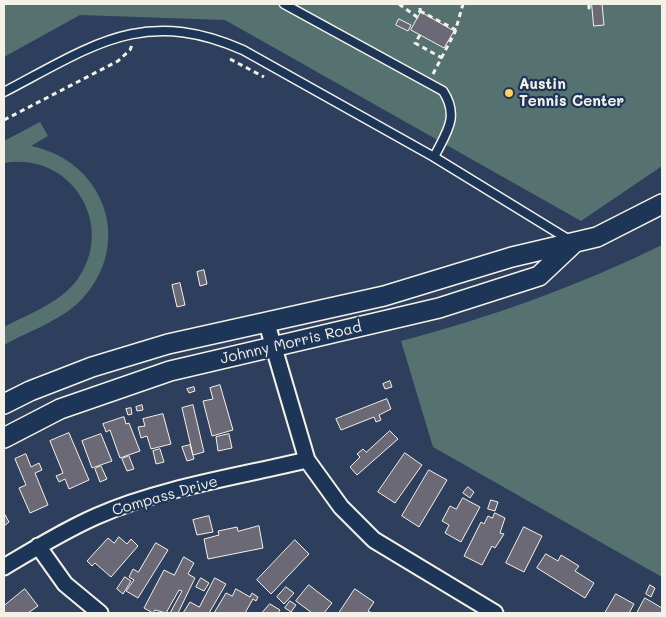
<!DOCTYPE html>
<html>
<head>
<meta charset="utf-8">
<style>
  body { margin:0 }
  #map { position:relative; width:666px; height:617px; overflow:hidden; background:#2d3f5d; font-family:Mali,sans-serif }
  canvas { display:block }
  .frame { position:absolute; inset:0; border:5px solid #f4f1e8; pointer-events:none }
</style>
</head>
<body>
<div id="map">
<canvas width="666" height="617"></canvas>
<div class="frame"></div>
</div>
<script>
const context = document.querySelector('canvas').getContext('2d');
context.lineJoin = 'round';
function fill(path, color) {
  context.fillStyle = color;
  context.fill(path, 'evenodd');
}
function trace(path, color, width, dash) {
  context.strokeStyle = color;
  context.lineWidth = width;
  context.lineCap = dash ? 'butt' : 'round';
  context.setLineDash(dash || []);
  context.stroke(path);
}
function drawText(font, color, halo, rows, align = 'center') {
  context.font = font + ' Mali,sans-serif';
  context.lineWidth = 4.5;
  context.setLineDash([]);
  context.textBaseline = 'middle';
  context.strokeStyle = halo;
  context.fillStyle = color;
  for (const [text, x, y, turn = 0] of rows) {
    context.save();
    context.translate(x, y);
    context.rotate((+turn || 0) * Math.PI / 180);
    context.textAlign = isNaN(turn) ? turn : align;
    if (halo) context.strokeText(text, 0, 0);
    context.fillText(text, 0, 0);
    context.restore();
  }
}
fill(new Path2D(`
  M4,4H662V166L581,221L225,20L80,15L4,57Z
  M40,122L48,136L31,146C104,161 134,242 83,298C63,320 29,331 4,345V327C28,314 60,303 77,280C117,225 71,151 4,163V141Z
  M662,245V577L433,447L401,341C492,317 578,286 662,245Z`), '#567270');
const building = new Path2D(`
  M592,4H602L604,25L594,26Z
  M421,12L454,31L444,48L411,30Z
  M399,19L411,25L408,31L396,25Z
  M204,270L207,284L200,286L197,272Z
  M180,283L185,305L177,307L172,285Z
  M390,381L392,387L385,389L383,384Z
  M220,385L233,430L212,436L203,401L213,399L210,388Z
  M194,387L195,391L189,393L187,389Z
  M387,399L391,409L379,415L381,420L376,422L374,417L341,430L336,419Z
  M142,405L143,410L137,411L136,407Z
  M193,405L204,452L193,455L182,408Z
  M131,408L132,414L128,415L126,409Z
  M163,414L171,444L151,449L147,436L141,438L138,427L145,426L143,419Z
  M124,417L126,424L129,423L140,451L120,458L110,430L106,432L103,424Z
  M390,431L398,439L357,475L350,467L360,457L357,454L363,449L366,452Z
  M69,433L89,480L69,489L65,479L59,482L56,476L63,473L50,441Z
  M101,434L112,461L92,468L82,441Z
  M229,434L232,448L218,451L216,437Z
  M190,445L194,459L187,461L182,447Z
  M160,449L164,462L156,464L153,451Z
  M405,453L422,465L395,503L378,492Z
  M26,454L31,467L39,463L42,470L35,473L48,505L30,513L19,488L26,485L15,459Z
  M129,456L134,469L127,471L122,459Z
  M101,466L107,479L100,482L95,469Z
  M429,470L447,480L419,527L402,516Z
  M468,487L474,492L470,498L463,493Z
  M463,498L480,507L461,542L445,533L449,525L442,521L450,506L456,509Z
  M491,500L498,502L495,511L488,509Z
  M4,513L9,522L4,526Z
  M495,513L505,518L500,533L504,534L495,548L492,546L482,565L464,556L481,522L484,524L488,516L492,518Z
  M209,516L213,532L197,535L193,520Z
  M259,526L263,548L208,559L204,539L219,535L218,531L237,527L238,531Z
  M524,527L542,536L524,572L506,563Z
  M119,537L127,544L131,539L138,546L111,577L95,563L92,566L87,561L108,538L114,543Z
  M295,540L309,554L271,594L257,580Z
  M156,543L168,550L138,598L126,591L134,580L129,577L133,569L138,572Z
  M546,554L558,561L561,555L579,566L575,571L594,583L585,598L537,568Z
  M184,557L194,563L188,574L195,578L178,613H170L182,591L179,590L166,613L155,610L153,613L144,608L164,570L174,575Z
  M125,577L131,581L123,594L117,589Z
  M201,578L209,583L204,591L196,587Z
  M215,578L226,584L209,613H183L190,602L199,607Z
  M309,585L332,603L324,613H312L296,601Z
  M650,585L655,588L651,597L646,594Z
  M286,587L294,593L284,604L277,597Z
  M25,589L38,606L28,613H4V606Z
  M236,589L250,597L252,593L258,597L256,601L253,599L245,613H214L226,593L232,596Z
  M355,589L374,602L368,611L372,613H339Z
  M616,594L634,604L629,613H605Z
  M645,598L662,608V613H637Z
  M290,601L296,605L291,612L285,608Z
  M270,604L280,610L278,613H262Z`);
fill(building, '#6b6975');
trace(building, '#f4f1e8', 1);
const service = new Path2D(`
  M284,4L443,91C460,117 446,133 434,157
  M4,92C92,46 143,6 243,50L434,157L571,241`);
const minor = new Path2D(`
  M267,324L307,460L341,507L374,540L495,613
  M38,546L65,584L100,613
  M4,567C34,549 65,530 97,516C160,488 240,476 307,460`);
const tertiary = new Path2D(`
  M4,404L30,391L92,367L168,344L384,296L512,257L597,237L662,204
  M4,438L60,409L170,371L439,308L539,276L573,244`);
trace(service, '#f4f1e8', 11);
trace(minor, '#f4f1e8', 19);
trace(tertiary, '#f4f1e8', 22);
trace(new Path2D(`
  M399,4L417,17L420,11V4
  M589,4V8L592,7
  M420,11L456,30
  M420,35L415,43L442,58
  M230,59L264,77
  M433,74L455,32L463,4
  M4,120L118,61L130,50L132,45`), '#f4f1e8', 3, [5, 4]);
trace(service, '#1d3557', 8);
trace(minor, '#1d3557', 15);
trace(tertiary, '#1d3557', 19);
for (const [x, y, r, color] of [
  [509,93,5,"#ffd166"]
]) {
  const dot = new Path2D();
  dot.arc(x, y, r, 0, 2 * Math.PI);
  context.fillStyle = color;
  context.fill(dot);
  trace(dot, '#1d3557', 2);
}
drawText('bold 15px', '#f4f1e8', '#1d3557', [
  ["Austin",519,84],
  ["Tennis Center",519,101]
], 'left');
drawText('15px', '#f4f1e8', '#1d3557', [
  ["Johnny Morris Road",291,343,-13],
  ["Compass Drive",165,496,-16]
]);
</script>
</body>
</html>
